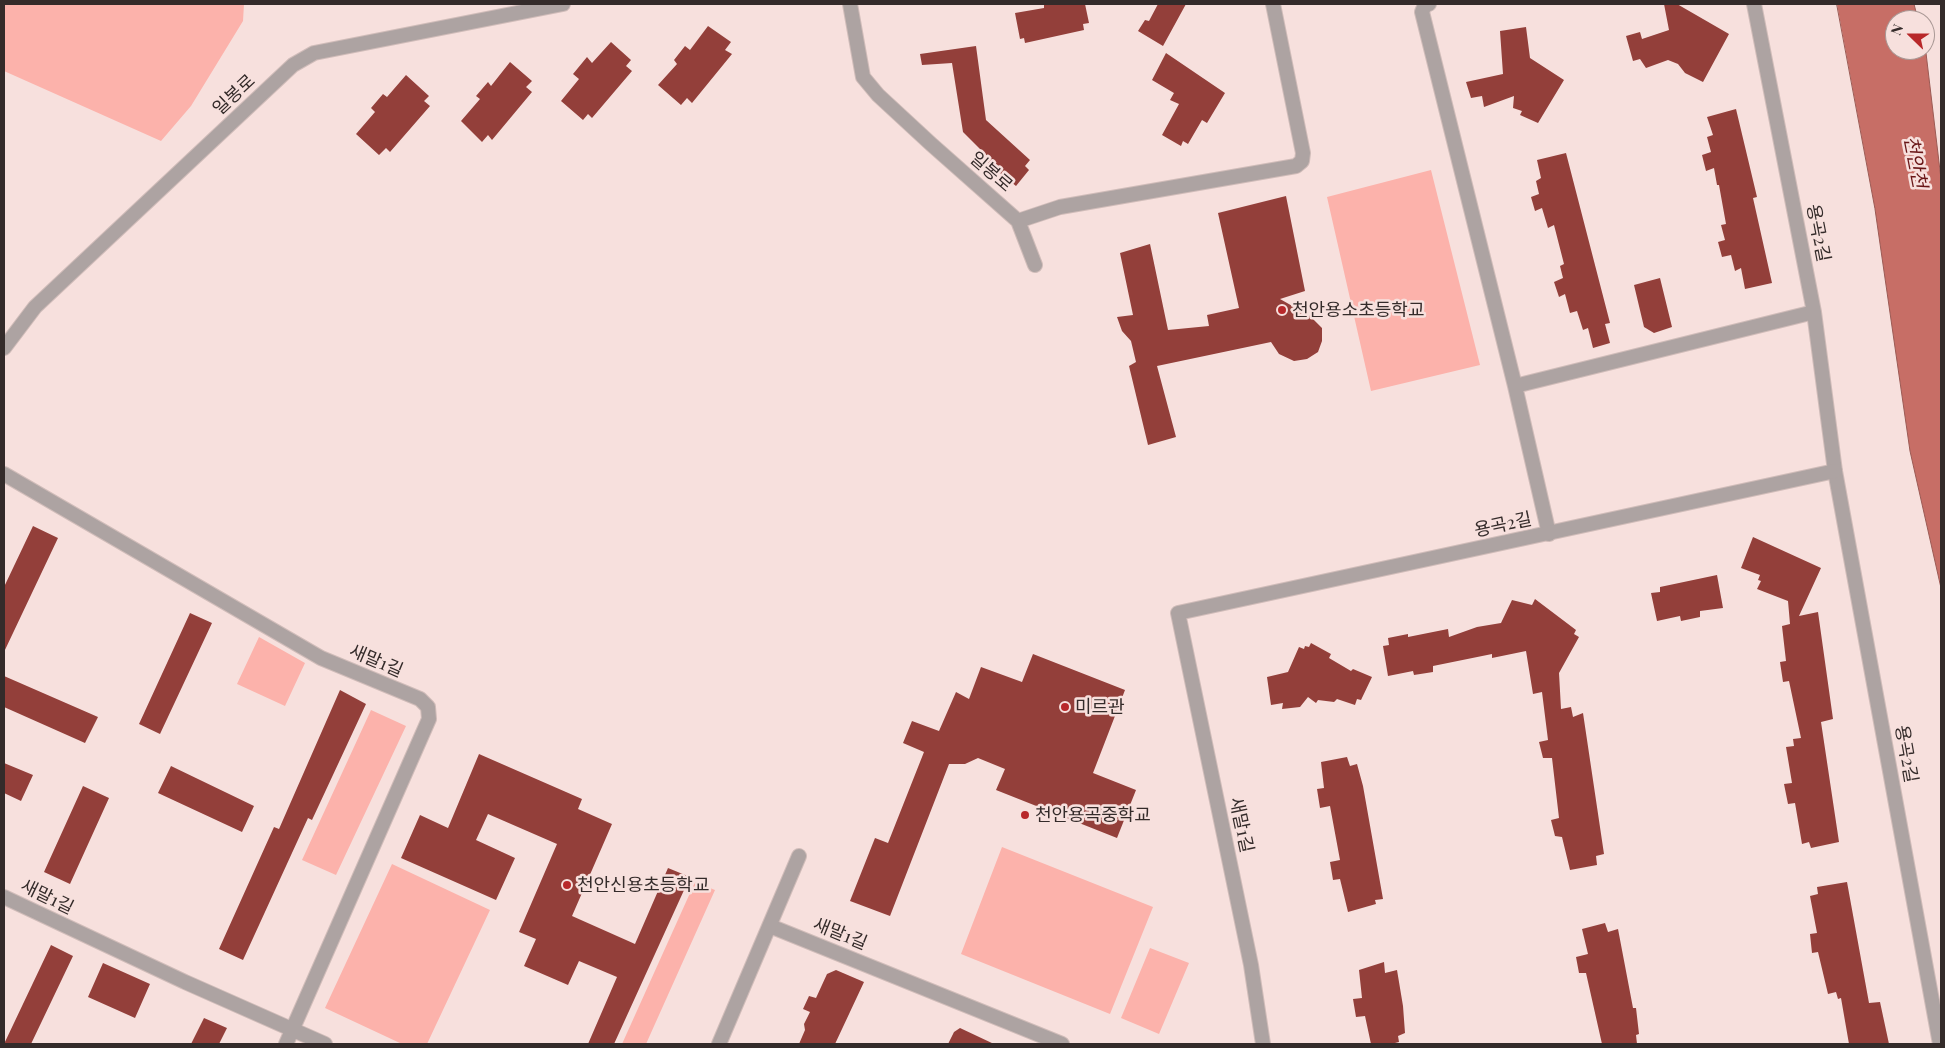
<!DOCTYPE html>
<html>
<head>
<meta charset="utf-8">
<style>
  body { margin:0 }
  #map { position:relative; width:1945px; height:1048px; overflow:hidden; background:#f7e0dd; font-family:"Playfair Display",serif }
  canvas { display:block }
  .frame { position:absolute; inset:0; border:5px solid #342b2a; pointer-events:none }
  .north { position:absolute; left:1885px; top:10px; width:50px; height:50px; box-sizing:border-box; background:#f7e0dd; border:1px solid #a99895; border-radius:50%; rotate:292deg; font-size:14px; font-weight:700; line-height:20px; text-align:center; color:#342b2a }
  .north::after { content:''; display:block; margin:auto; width:18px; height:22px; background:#b8282a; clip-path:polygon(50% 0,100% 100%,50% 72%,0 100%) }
</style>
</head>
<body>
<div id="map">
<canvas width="1945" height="1048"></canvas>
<div class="frame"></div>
<div class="north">N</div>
</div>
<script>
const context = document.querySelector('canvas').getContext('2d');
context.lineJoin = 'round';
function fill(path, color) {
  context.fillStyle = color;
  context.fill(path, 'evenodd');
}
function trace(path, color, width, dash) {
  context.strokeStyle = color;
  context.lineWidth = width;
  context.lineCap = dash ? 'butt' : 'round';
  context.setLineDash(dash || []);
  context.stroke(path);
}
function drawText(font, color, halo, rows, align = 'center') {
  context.font = font + ' "Playfair Display","Noto Sans KR",serif';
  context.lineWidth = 5;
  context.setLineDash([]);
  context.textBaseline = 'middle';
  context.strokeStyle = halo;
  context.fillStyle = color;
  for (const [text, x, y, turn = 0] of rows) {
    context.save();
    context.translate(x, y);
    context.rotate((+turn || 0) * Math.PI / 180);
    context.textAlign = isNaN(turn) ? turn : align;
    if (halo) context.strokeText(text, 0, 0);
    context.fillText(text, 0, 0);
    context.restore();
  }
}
fill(new Path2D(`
  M4,4H244L243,21L191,106L161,141L4,71Z
  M1431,170L1480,365L1371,391L1327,197Z
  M259,637L305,663L285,706L237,684Z
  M371,710L406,726L336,875L302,860Z
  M1002,847L1153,907L1110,1014L961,954Z
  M392,864L490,910L427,1044H402L325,1008Z
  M695,882L715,890L646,1044H622Z
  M1150,948L1189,963L1159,1034L1121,1018Z`), '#fcb2ab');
const water = new Path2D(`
  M1837,4H1914L1918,20H1895V50H1925V49L1926,53L1941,179V588L1910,451L1875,209Z`);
fill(water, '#c76e66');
trace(water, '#9b5a54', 1);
fill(new Path2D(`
  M1044,4H1085L1089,23L1083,24L1084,30L1025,43L1024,38L1020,39L1015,13L1044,8Z
  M1158,4H1186L1163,46L1138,31L1145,20L1149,21Z
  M1664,4H1677L1729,34L1703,82L1685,73L1678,64L1668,60L1646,68L1640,59L1633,61L1626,36L1640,32L1642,39L1669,30Z
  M708,26L731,42L725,50L732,54L692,103L687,98L681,105L658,85L677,64L674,60L685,46L690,50Z
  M1526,27L1530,58L1564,80L1538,123L1520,115L1522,111L1513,108L1514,96L1484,107L1482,96L1471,98L1466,82L1503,74L1500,31Z
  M611,42L631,60L626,66L632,71L592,118L588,114L583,120L561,101L579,79L573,74L587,57L592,63Z
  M976,46L986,120L1030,160L1025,166L1029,170L1016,186L984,160L987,156L963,132L952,63L922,65L920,54Z
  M1166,53L1225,93L1207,123L1202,120L1188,144L1183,141L1181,146L1162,135L1179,104L1170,100L1174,93L1152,80Z
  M510,62L532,81L526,87L532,92L492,140L488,135L482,142L461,121L480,99L476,96L488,82L491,86Z
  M406,75L429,96L424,101L430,106L390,152L386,148L379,155L356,134L375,112L371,108L383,94L387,97Z
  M1736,109L1757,197L1753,198L1772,283L1745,289L1741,268L1735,271L1731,255L1722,257L1718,242L1725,240L1721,225L1726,224L1719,185H1717L1714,168L1706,171L1702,155L1711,152L1707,137L1713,135L1707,117Z
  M1566,153L1610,323L1605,324L1610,343L1593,348L1588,328L1583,330L1577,311L1570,313L1565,294L1559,297L1554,282L1563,278L1560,266L1564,264L1554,225L1548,228L1542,208L1535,211L1531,197L1539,194L1536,181L1541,178L1537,160Z
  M1286,196L1305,291L1280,299L1310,316L1322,328V341L1318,352L1307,359L1294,361L1279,354L1271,342L1157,366L1176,437L1148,445L1129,366L1136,362L1131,341L1122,331L1117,317L1133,315L1120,253L1150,244L1168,330L1209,326L1207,315L1239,308L1218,213Z
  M1660,278L1672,327L1654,333L1644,327L1634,285Z
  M33,526L58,538L4,652V587Z
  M1753,537L1821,568L1799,616L1818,612L1833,719L1821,722L1839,842L1811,848L1809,842L1802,844L1795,803L1788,804L1784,784L1792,783L1786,747L1794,746L1793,739L1801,738L1789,681L1783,682L1780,662L1786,661L1782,626L1790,624L1788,601L1757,589L1761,581L1758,580L1760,575L1741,568Z
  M1717,575L1723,608L1700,611V617L1681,621L1680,616L1657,621L1651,593L1660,592V587Z
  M1535,599L1576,630L1574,634L1579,637L1559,673L1561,709L1571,707L1573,717L1583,713L1604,854L1596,856L1597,865L1570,870L1562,837L1555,836L1551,820L1559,818L1552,758H1543L1539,742L1548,740L1542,692L1533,694L1526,651L1492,658V654L1433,666V672L1414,675L1413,671L1388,676L1383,646L1389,645L1388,638L1408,634V637L1448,629L1449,637L1477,627L1501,623L1512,600L1532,605Z
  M190,613L212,623L160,734L139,724Z
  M1311,643L1331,654L1329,658L1351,671L1353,669L1372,677L1361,700L1357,699L1355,705L1337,699L1334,702L1318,700L1316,703L1308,697L1300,707L1282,709L1283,703L1271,705L1267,677L1288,672L1299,647L1304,649L1305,646L1309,647Z
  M1033,654L1125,690L1093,773L1136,790L1117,838L996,790L1005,769L978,758L965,764H949L890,916L850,901L875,838L888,843L924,752L903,743L912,721L939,731L956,692L969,699L981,667L1022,682Z
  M4,676L98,717L85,743L4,707Z
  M340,690L366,704L312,820L308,818L243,960L219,949L274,827L279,829Z
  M479,754L582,799L578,809L612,824L572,916L635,944L668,868L690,877L614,1044H588L617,977L579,961L568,985L524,966L536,939L519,932L557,844L488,814L476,840L515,858L496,900L401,858L420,815L448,828Z
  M1347,757L1350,766L1357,764L1363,786L1383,899L1375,900L1376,904L1348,912L1340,879L1333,880L1330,862L1340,860L1330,806L1320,808L1317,789L1324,788L1321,762Z
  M4,763L33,775L21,801L4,793Z
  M171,766L254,806L242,832L158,793Z
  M83,786L109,798L70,884L44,872Z
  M1847,882L1869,1003L1880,1002L1889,1044H1849L1841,998L1838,999L1836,992L1828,994L1818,952L1812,953L1810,934L1817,933L1810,896L1818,894L1817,887Z
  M1605,923L1608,932L1618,929L1633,1008H1636L1639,1034L1636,1035L1637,1044H1602L1586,973H1579L1576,957L1588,954L1582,929Z
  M51,945L73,956L31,1044H4Z
  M1384,962L1385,973L1397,970L1403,1006L1405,1033L1398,1036L1399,1042L1391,1044H1371L1365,1016L1356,1017L1353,999L1362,998L1359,970Z
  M103,963L150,984L135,1018L88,997Z
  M836,970L864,982L835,1044H799L805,1030L804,1024L810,1012L803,1009L809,996L816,998L827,974Z
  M204,1018L227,1028L219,1044H191Z
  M960,1028L994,1044H948L954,1032Z`), '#933f3a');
const minor = new Path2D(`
  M850,4L863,77L878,95L931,144L1018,221L1035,265
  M1429,4L1425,5L1422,12L1515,386L1549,534
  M1754,4L1814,312L1835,471L1940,1044
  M1018,221L1060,207L1296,166L1302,161L1303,153L1273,4
  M1515,386L1814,312
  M4,474L321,658L420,699L428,707L429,719L286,1044
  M4,897L185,982L325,1044
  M770,926L1062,1044`);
const tertiary = new Path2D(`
  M4,348L35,307L293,65L314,53L563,4
  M719,1044L799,856
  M1263,1044L1251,965L1178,613L1835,471`);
trace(minor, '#d0bcb9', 16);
trace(tertiary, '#d0bcb9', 16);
trace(minor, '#ada3a2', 14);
trace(tertiary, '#ada3a2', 14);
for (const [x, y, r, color] of [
  [1282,310,5,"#b8282a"],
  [1065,707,5,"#b8282a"],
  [1025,815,5,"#b8282a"],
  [567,885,5,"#b8282a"]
]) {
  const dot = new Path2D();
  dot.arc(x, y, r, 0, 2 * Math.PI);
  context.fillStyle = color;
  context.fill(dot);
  trace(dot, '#f7e0dd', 2);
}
drawText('18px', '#342b2a', '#f7e0dd', [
  ["일봉로",234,95,-43],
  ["일봉로",991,172,41],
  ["용곡2길",1818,233,79],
  ["용곡2길",1503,525,-12],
  ["새말1길",376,661,23],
  ["용곡2길",1906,754,80],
  ["새말1길",1241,825,78],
  ["새말1길",47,897,26],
  ["새말1길",840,934,22]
]);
drawText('18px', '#342b2a', '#f7e0dd', [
  ["천안용소초등학교",1292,310],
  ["미르관",1075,707],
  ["천안용곡중학교",1035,815],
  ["천안신용초등학교",577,885]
], 'left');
drawText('italic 19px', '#691617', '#f7e0dd', [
  ["천안천",1915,162,79]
]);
</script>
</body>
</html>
